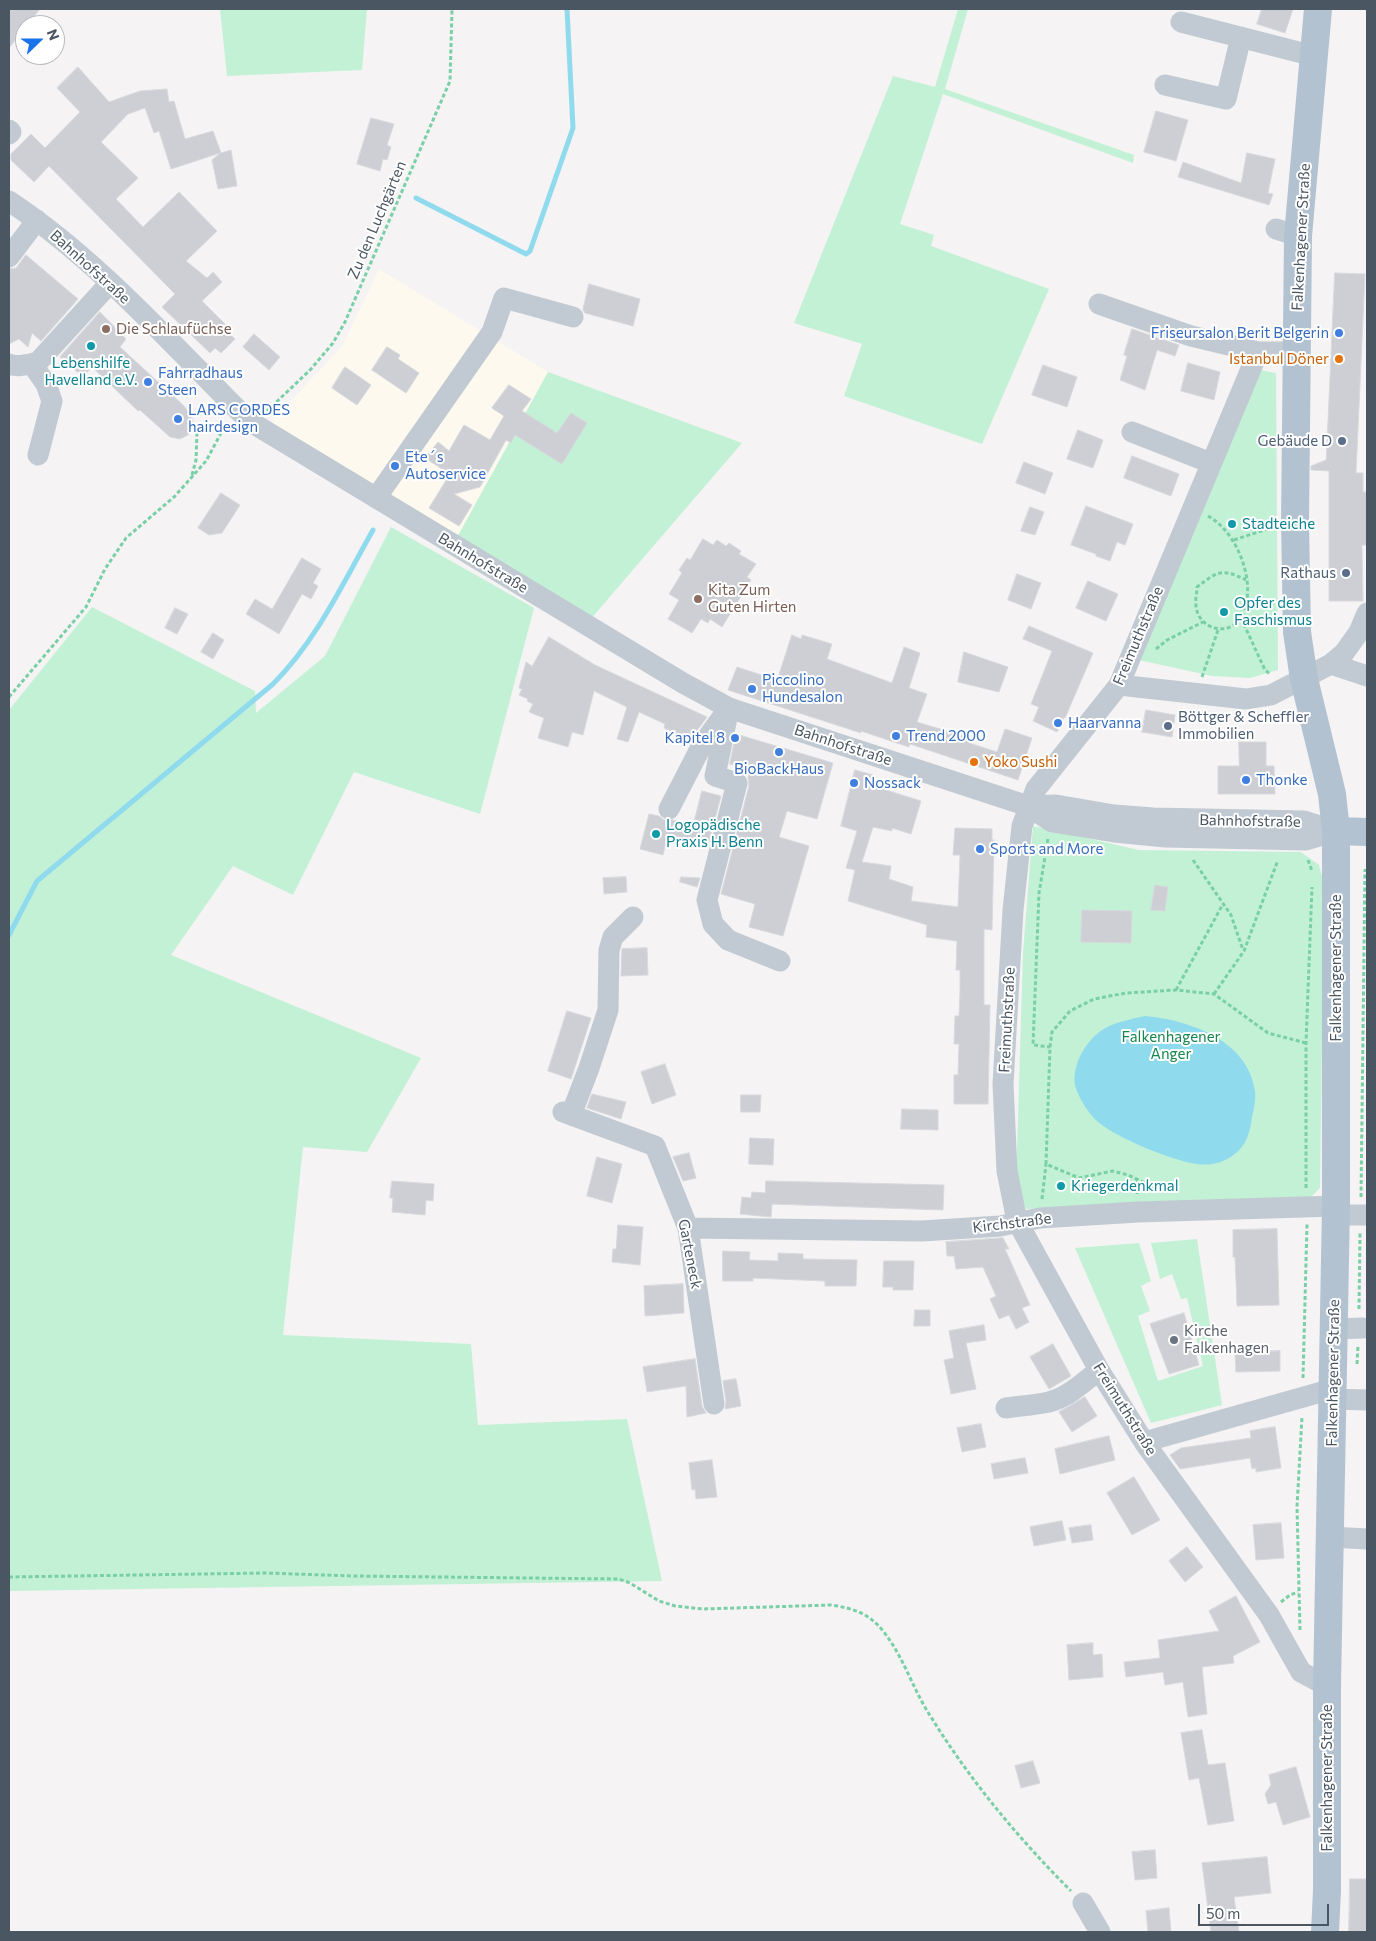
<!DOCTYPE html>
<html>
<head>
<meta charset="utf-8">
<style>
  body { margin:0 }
  #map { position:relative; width:1376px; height:1941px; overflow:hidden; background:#f5f3f3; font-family:Commissioner,sans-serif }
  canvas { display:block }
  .frame { position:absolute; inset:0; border:10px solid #4a5661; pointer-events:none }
  .north { position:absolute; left:15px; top:15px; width:50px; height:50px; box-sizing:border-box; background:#fff; border:1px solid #b7bbc0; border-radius:50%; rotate:68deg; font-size:14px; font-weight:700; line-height:20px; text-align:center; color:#4a5661 }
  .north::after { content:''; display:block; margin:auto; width:18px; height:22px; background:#1a73e8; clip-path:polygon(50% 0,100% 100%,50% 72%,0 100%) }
  .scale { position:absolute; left:1198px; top:1904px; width:131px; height:22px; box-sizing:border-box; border:2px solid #4a5661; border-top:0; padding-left:6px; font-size:15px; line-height:18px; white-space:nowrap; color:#4a5661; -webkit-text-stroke:4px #fff; paint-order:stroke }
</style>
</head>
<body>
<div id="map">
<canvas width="1376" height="1941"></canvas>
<div class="frame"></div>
<div class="north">N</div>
<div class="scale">50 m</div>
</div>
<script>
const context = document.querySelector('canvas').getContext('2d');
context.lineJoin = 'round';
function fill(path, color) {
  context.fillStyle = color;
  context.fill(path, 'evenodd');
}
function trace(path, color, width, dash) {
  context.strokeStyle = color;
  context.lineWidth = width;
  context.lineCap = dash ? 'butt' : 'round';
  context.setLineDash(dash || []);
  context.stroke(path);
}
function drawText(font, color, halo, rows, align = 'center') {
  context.font = font + ' Commissioner,sans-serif';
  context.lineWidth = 4;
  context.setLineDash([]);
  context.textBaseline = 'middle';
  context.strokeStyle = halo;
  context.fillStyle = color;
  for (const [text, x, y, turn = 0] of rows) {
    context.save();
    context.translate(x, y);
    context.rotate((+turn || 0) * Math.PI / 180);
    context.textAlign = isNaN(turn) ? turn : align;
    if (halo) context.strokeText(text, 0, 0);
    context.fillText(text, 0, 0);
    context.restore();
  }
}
fill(new Path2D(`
  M379,269L548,372L455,541L270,423L343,345Z`), '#fdf9ef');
fill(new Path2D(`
  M220,9H367L362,70L227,76Z
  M958,9H968L945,89L1134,155L1133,163L943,94L900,224L934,235L931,246L1049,289L982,444L844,396L862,344L794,323L893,76L935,87Z
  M1261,370L1276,373L1278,670L1250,678L1212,676L1139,660Z
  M548,372L742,443L589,621L455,541Z
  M391,527L534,608L480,814L354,772L293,895L233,866L171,955L421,1058L367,1152L303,1147L283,1335L471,1344L478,1425L627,1419L662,1581L9,1591V710L92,607L255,691L256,713L325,656Z
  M1033,826L1139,850L1301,852L1319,865L1324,884L1320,1188L1310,1198L1026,1209L1016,1185L1023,953Z
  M1197,1239L1222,1405L1151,1423L1075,1248L1139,1243L1151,1281L1141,1286L1150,1311L1138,1316L1158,1381L1203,1366L1187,1298L1181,1299L1172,1274L1160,1279L1151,1243Z`), '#c3f1d5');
fill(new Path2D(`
  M1145,1016C1189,1020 1248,1040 1255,1091C1256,1099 1254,1109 1252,1117C1250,1133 1246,1147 1232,1156C1222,1163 1210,1166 1197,1164C1173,1161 1114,1137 1097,1121C1088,1113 1078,1097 1075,1085C1072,1064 1086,1041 1102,1030C1115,1022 1131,1019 1145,1016Z`), '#90daee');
trace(new Path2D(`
  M416,198L526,254L530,251L573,128L567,9
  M9,935L37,881L273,684C317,640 343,583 373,530`), '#90daee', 5);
const building = new Path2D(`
  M9,9H40L27,25H25V28L9,48Z
  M1262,9H1293L1285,33L1257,24Z
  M78,67L109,102L140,91L167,89L169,102L174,101L185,139L213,131L221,153L231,150L237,186L218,189L212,160L220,153L171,169L159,131L154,133L145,108L128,114L101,142L138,178L116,199L143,227L179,192L217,231L186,261L207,278L213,272L222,282L202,301L226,325L223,328L235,339L221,353L215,348L210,353L162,307L175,294L49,166L34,182L11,160V154L31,134L45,148L80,112L57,88Z
  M1156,111L1188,120L1176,161L1144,152Z
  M371,118L394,124L387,145L391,147L387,160L383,159L380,171L357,164Z
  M1247,153L1275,159L1268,193L1273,194L1269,205L1178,177L1183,162L1241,183Z
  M26,255L78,299L41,341L32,333L28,347L19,339L9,344V269L16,268Z
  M1335,273L1365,274L1356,473H1363V492H1367V545H1362L1363,601H1329V471L1311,470V466L1326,460Z
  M589,284L640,299L633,326L585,313L583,310Z
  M100,312L126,339L120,347L183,405L191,415L194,424L188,435L180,439L170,437L140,410L138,411L92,367L83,377L60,357Z
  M1132,329L1179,345L1175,356L1157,350L1145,390L1120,380L1127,356L1124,355Z
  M254,334L280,357L269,370L243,347Z
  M387,347L400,355L398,359L419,373L406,393L372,370Z
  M1188,363L1220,372L1214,400L1181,391Z
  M1043,365L1077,377L1067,407L1032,395Z
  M345,367L371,385L357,405L332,388Z
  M509,385L531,399L522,411L557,433L571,413L587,423L562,464L515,435L511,443L506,440L480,487L454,494L472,505L459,526L429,508L450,474L425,458L438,442L449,451L464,425L490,440L504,416L492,408Z
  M1078,430L1103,440L1093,468L1067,459Z
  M1132,456L1179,474L1171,496L1124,478Z
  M1024,462L1053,473L1045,494L1016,483Z
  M221,493L240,505L222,533L209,535L198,528Z
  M1086,506L1133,524L1125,545L1117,542L1110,561L1096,556V554L1071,545Z
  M1030,507L1044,512L1035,535L1021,531Z
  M703,539L713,545L717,540L726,546L729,543L741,551L739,554L756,564L747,577L751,580L722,627L710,619L708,623L701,619L692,633L668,619L679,600L669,594L682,573L679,570L687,558L690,560Z
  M302,558L321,569L313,583L318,586L311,599L302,594L279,634L246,614L255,599L272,609Z
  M1017,574L1041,583L1031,609L1008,600Z
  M1088,581L1118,594L1106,621L1076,608Z
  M175,608L188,614L177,634L165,628Z
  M1029,626L1093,653L1065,718L1064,717L1057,732L1033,721L1039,707L1031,704L1052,651L1023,639Z
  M213,633L224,640L213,659L201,652Z
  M792,635L801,639L802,635L832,644L827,659L892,683L904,647L920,653L909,688L927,694L917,722L970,738L969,743L997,752L1005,729L1032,738L1018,780L910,744L909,747L861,731V733L728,690L737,667L777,680Z
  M549,637L595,665L707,717L690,740L664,728L665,724L639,712L628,742L617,739L627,707L594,691L583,735L572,732L568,747L538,738L544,718L529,712L533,704L527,701L528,699L519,695L522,689L519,688L526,662L532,666Z
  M964,652L1008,667L999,692L958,682Z
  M1146,710L1175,715L1172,737L1142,732Z
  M736,734L833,763L817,819L787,811L779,837L809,846L783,936L749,927L755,904L721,894L749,786L748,777L750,770L730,764Z
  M1239,742H1266V766H1274L1275,794H1218V766H1239Z
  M855,770L873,775L870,785L921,801L911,834L892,828V831L873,827L862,862L891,866L889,879L913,887L911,901L958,907L960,855H953L955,828L992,829V840H994L992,930L984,929V1005H990L988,1104H954V1075H958L959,1044H954L955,1016H959L960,991V970H956L957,941L926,937L927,925L848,901L855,870L846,868L857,831L841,826Z
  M702,791L721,796L708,845L668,834L663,855L640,849L649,814L659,816L664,820H674L693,825Z
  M626,877L627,892L604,894L603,878Z
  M681,877L700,878L697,887L680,882Z
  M1155,885L1168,887L1165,911L1151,910Z
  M1082,910L1132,911L1131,943L1081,942Z
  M647,948L648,975L621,976L622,949Z
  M567,1011L591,1018L571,1079L548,1071Z
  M665,1064L676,1095L652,1104L641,1072Z
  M592,1094L626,1102L621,1119L587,1108Z
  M741,1095H761L760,1112H741Z
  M902,1109L938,1110V1130L901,1129Z
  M750,1138L774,1139L773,1165L749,1164Z
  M689,1153L696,1178L683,1181L673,1157Z
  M597,1157L622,1164L612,1203L587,1196Z
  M392,1181L434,1184L433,1201L426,1200L425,1215L392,1212L393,1198H390Z
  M766,1181L944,1185L943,1210L772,1204L771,1217L740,1214L742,1197L751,1198L752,1192L765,1193Z
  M618,1225L643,1227L640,1265L612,1262L613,1249H616Z
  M1277,1229L1279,1305L1237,1306L1235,1257H1233V1230Z
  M1003,1238L1009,1249H1005L1030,1305L1022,1308L1029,1322L1016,1329L1009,1315L999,1319L990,1299L996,1296L983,1267L956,1269L954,1256H947L946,1242Z
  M723,1251L750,1252L749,1260L778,1261V1253L803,1254V1259L857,1260L856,1286H825V1281L753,1278V1281H723Z
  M884,1261H914L913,1290H893V1287H883Z
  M683,1284L684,1313L645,1316L644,1286Z
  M915,1310H930V1326H914Z
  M1184,1313L1199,1365L1169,1374L1150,1324Z
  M984,1325L986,1340L966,1343L976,1389L951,1394L944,1360L954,1358L949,1331Z
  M1053,1344L1071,1376L1049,1389L1030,1357Z
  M1280,1351V1371L1236,1372L1235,1352Z
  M695,1359L702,1406L706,1413L687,1417L686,1386L647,1392L643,1367Z
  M736,1379L741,1406L725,1409L726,1402L723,1381Z
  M1085,1397L1097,1416L1072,1432L1059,1412Z
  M981,1424L986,1447L962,1452L957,1428Z
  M1275,1427L1281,1468L1256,1472V1468L1252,1469L1250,1458L1180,1469L1170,1455L1181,1448L1251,1438L1250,1431Z
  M1109,1436L1115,1460L1060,1474L1055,1449Z
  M1025,1458L1028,1473L994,1479L991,1464Z
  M712,1460L717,1497L696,1499L695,1489L692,1490L689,1463Z
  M1134,1477L1160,1520L1132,1535L1107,1493Z
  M1062,1521L1066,1540L1034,1546L1030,1527Z
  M1281,1523L1284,1558L1256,1560L1253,1525Z
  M1091,1525L1093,1540L1072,1543L1069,1528Z
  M1187,1547L1203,1567L1185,1582L1169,1561Z
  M1236,1596L1260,1642L1233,1656L1234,1663L1202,1667L1207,1714L1188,1717L1183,1682L1165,1685L1163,1672L1126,1677L1124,1662L1160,1658L1158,1640L1219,1631L1209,1611Z
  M1093,1643V1655L1102,1654L1103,1677L1069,1680L1067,1645Z
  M1202,1730L1208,1765L1225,1763L1234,1821L1208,1825L1199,1778L1189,1780L1181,1733Z
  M1033,1761L1040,1783L1021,1788L1015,1766Z
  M1296,1767L1310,1817L1283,1825L1276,1802L1268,1804L1265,1794L1271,1785L1269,1775Z
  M1155,1850L1157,1878L1135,1880L1132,1852Z
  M1267,1857L1271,1893L1234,1897L1239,1932H1211L1202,1863Z
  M1350,1879H1367V1931L1349,1932Z
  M1169,1908L1171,1932H1148L1146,1911Z`);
fill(building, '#cdcfd5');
trace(building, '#d7d9de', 1);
trace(new Path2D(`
  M267,411L311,369L333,343L345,322L450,81L452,9
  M192,475L196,460L197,432
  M1208,516C1238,532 1259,587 1241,617C1229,638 1198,629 1196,606C1195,600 1197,593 1197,587C1218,571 1222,568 1246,580
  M1234,540L1273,527
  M1241,618L1265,670L1270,674
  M1156,649L1167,640L1203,622
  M1202,677L1218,630
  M9,697L86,607L105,569L126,538L174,497L191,478L206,461L226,424
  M1048,839L1039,893L1033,1045L1050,1047
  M1193,860L1231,915L1243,950
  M1308,860L1312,871
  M1176,990L1223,904
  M1214,994L1244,951L1278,860
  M1137,1180V1194
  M1306,1188V1043L1312,887
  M1162,1191L1128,1175L1113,1171L1079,1178L1046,1164L1050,1047L1052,1032L1070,1011L1094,999L1126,993L1176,990L1214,994L1268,1033L1306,1043
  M1361,1197L1365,869
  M1042,1199L1046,1164
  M1359,1309L1360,1233
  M1357,1364L1358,1346
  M1303,1378L1307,1224
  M9,1577L265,1573L354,1576L619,1579L630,1583L659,1601L675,1606L703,1609L831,1605C852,1608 869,1613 883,1631C904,1657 913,1690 931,1717C970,1780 1018,1838 1071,1891
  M1281,1602L1290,1595L1298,1592
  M1300,1630L1297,1507L1302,1417`), '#7ad0a6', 3, [4, 2.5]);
trace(new Path2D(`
  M1181,22L1314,56
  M1165,85L1226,99L1241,37
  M9,130L11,132L9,134
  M9,201C95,258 166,338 239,411L254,424L683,683L729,708L1028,806L1052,822L1114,832L1166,837L1306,840L1336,831
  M1276,229L1298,236
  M9,257L37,220
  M1099,304L1191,336L1258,352H1297
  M1258,352L1119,685L1036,789L1022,826L1013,910L1003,1084L1007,1171L1017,1221L1099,1370L1144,1442L1269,1615L1301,1672L1327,1686
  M9,364C18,368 29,364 38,362L110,283
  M32,364L46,384L52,401L38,455
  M1132,432L1211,463
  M376,498L492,332L504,298L573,317
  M1331,664L1367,676
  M1119,685L1246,699L1271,695L1331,664L1344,653L1359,632L1367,613
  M1028,806L1056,805L1114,815L1153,818L1304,821L1336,831
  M669,809L702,745L729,708L715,776L737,783L707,900L713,924L728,940L780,961
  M563,1112L655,1146L688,1228L714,1404
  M571,1115L589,1068L608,1010L609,950L613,937L633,917
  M1336,1215H1367
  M688,1228L922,1231L1000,1226L1040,1218L1138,1212L1336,1206
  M1332,1329L1363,1328
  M1332,1399L1367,1400
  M1006,1408C1020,1406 1035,1405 1049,1402C1068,1397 1084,1382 1099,1370
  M1144,1442L1332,1389
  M1331,1537L1367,1539
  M1083,1903L1100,1932`), '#c1cad2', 21);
trace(new Path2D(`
  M1318,9L1298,236L1295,522L1297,632L1304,679L1332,794L1336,831V1206L1327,1686V1890L1325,1932
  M1336,831L1367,832`), '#b3c2d1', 28);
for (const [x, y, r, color] of [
  [106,329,5,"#8d6e63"],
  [1339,333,5,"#3f7fe0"],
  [91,346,5,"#0f9aa8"],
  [1339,359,5,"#e8710a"],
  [148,382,5,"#3f7fe0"],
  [178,419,5,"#3f7fe0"],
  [1342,441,5,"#5c6f8a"],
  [395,466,5,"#3f7fe0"],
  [1232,524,5,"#0f9aa8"],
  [1346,573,5,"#5c6f8a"],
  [698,599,5,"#8d6e63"],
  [1224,612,5,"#0f9aa8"],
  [752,689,5,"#3f7fe0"],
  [1058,723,5,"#3f7fe0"],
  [1168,726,5,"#5c6f8a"],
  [896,736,5,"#3f7fe0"],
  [735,738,5,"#3f7fe0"],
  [779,752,5,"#3f7fe0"],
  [974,762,5,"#e8710a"],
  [1246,780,5,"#3f7fe0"],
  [854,783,5,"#3f7fe0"],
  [656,834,5,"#0f9aa8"],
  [980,849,5,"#3f7fe0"],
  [1061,1186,5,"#0f9aa8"],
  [1174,1340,5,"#6b7280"]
]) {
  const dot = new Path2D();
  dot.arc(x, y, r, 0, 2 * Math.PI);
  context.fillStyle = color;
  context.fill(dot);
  trace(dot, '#fff', 2);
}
drawText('15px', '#4a5661', '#fff', [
  ["Zu den Luchgärten",377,220,-67],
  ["Falkenhagener Straße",1301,237,-87],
  ["Bahnhofstraße",90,267,42],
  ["Bahnhofstraße",483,563,31],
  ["Freimuthstraße",1138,636,-67],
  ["Bahnhofstraße",843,745,18],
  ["Bahnhofstraße",1250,821,1],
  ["Falkenhagener Straße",1336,968,-90],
  ["Freimuthstraße",1007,1020,-87],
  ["Kirchstraße",1012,1223,-7],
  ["Garteneck",690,1254,79],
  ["Falkenhagener Straße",1333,1373,-89],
  ["Freimuthstraße",1125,1409,58],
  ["Falkenhagener Straße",1327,1778,-90]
]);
drawText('15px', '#785e54', '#fff', [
  ["Die Schlaufüchse",116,329],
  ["Kita Zum",708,590],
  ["Guten Hirten",708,607]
], 'left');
drawText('15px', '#366cbe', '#fff', [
  ["Friseursalon Berit Belgerin",1329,333,"right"],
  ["Fahrradhaus",158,373],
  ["Steen",158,390],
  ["LARS CORDES",188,410],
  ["hairdesign",188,427],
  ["Ete´s",405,457],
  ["Autoservice",405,474],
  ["Piccolino",762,680],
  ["Hundesalon",762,697],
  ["Haarvanna",1068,723],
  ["Trend 2000",906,736],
  ["Kapitel 8",725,738,"right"],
  ["BioBackHaus",779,769,"center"],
  ["Thonke",1256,780],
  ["Nossack",864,783],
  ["Sports and More",990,849]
], 'left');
drawText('15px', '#c56008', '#fff', [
  ["Istanbul Döner",1329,359],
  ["Yoko Sushi",984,762,"left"]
], 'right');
drawText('15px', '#0d838f', '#fff', [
  ["Lebenshilfe",91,363,"center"],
  ["Havelland e.V.",91,380,"center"],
  ["Stadteiche",1242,524],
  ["Opfer des",1234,603],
  ["Faschismus",1234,620],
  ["Logopädische",666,825],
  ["Praxis H. Benn",666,842],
  ["Kriegerdenkmal",1071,1186]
], 'left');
drawText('15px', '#4e5e75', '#fff', [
  ["Gebäude D",1332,441],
  ["Rathaus",1336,573],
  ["Böttger & Scheffler",1178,717,"left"],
  ["Immobilien",1178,734,"left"]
], 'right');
drawText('15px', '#17864f', '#fff', [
  ["Falkenhagener",1171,1037],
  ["Anger",1171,1054]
]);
drawText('15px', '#5b616d', '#fff', [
  ["Kirche",1184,1331],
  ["Falkenhagen",1184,1348]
], 'left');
</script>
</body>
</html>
